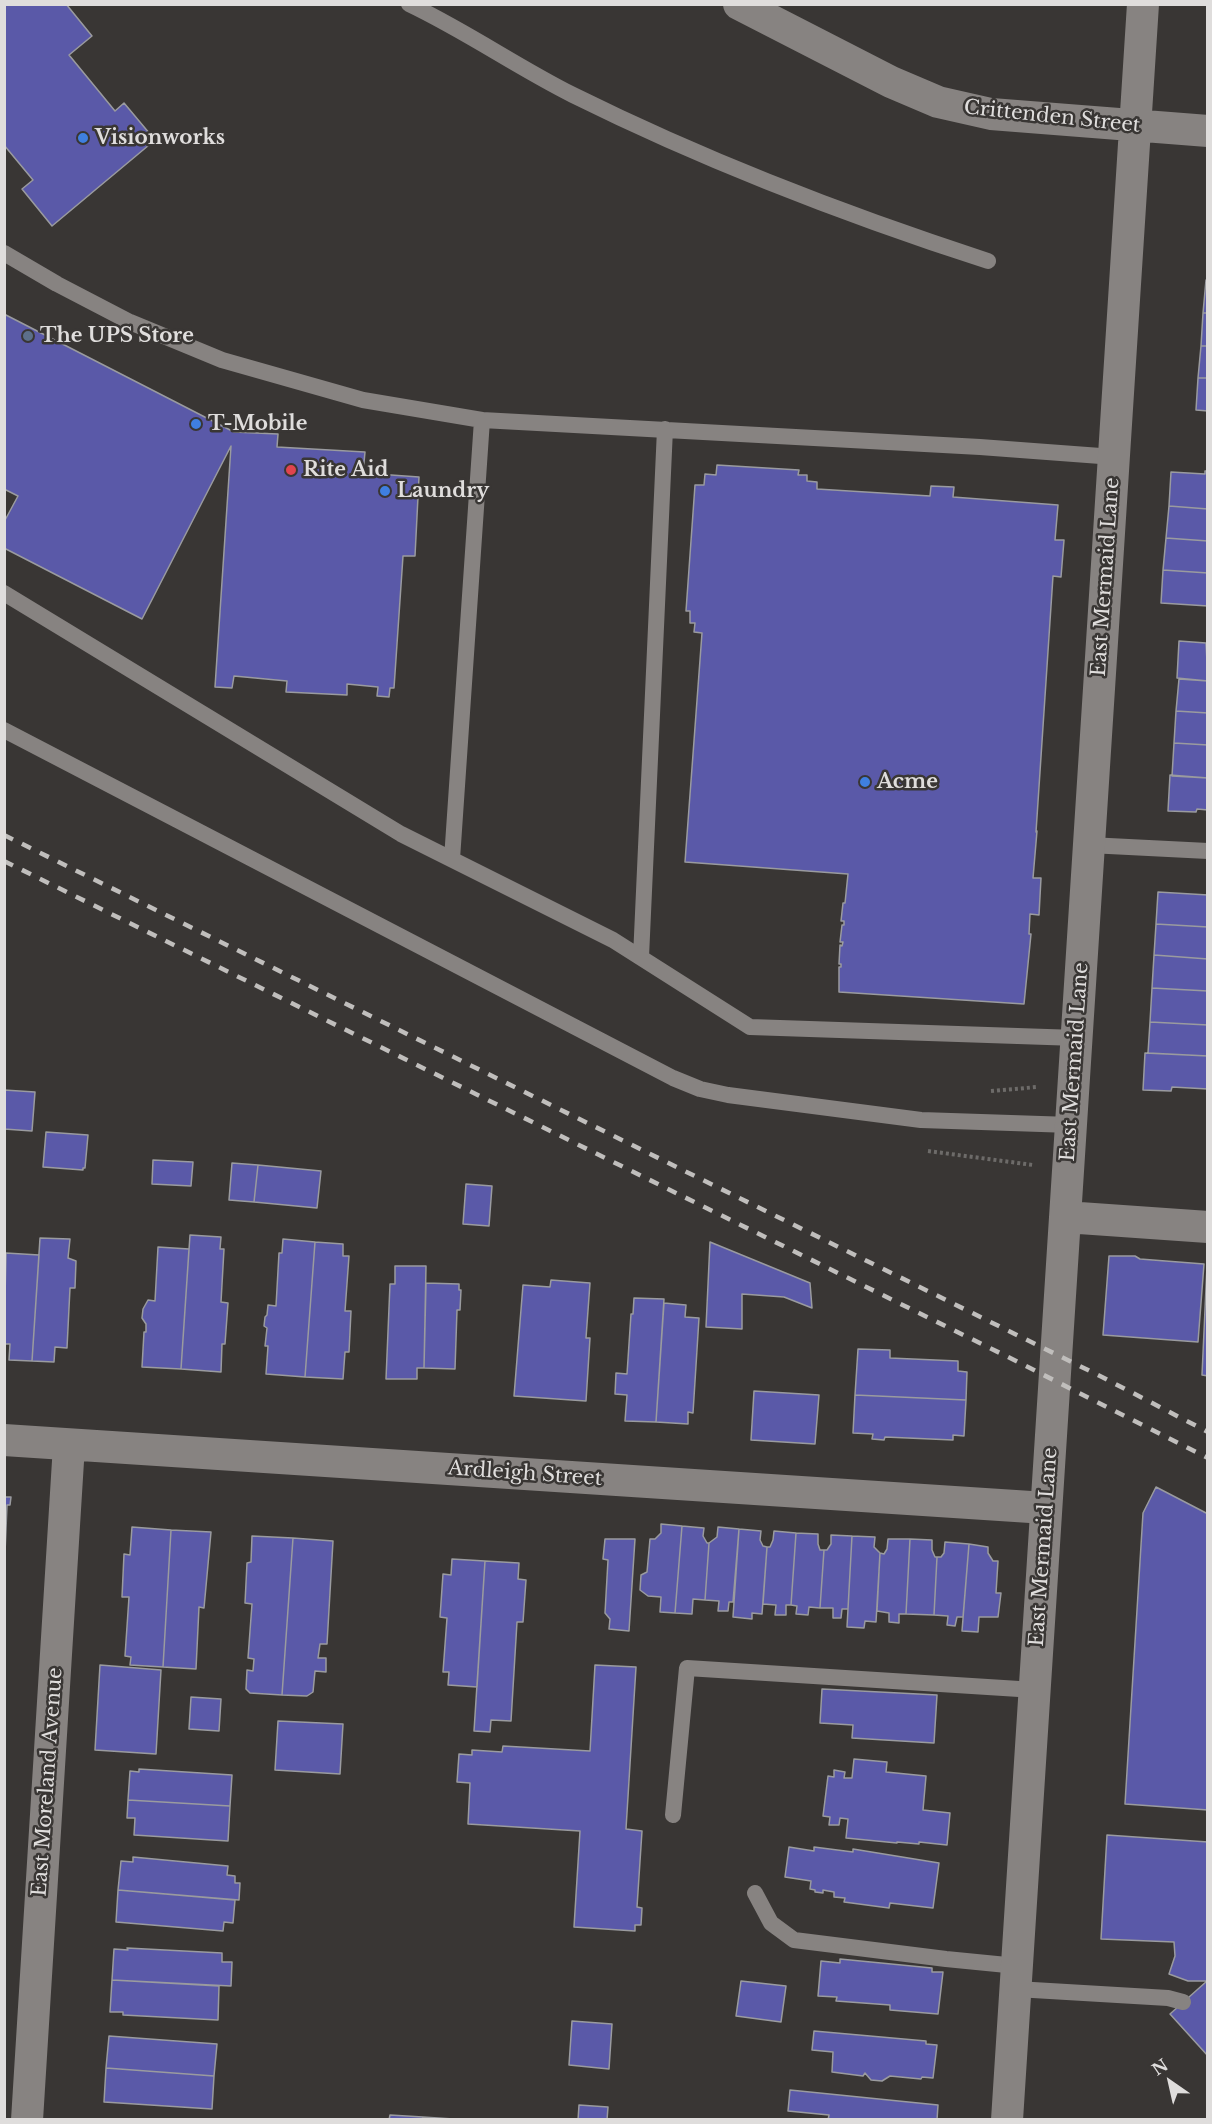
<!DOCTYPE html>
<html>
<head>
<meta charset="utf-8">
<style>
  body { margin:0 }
  #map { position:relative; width:1212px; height:2124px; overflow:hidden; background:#393634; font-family:"Libre Baskerville",serif }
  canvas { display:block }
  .frame { position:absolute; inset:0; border:6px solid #dfdddc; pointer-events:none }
  .north { position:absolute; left:1140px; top:2052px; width:60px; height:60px; -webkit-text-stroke:4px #393634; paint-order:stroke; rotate:326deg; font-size:16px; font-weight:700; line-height:24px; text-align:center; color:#dfdddc }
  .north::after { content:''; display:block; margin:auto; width:21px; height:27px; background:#dfdddc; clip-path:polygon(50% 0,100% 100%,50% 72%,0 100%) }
</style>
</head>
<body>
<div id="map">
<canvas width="1212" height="2124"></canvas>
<div class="frame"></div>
<div class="north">N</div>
</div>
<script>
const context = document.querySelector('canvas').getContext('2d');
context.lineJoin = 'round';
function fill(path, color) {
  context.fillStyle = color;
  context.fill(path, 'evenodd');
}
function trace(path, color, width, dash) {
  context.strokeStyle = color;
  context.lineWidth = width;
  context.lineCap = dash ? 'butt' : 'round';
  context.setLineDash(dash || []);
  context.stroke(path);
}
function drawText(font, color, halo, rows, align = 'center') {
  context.font = font + ' "Libre Baskerville",serif';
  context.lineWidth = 5;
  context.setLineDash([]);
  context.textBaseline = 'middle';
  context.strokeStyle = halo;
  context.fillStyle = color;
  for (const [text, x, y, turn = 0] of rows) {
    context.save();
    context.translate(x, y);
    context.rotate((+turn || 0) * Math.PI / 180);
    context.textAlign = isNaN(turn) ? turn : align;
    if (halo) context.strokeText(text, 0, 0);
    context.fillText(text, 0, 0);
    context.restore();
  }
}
const building = new Path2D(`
  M4,4H66L92,36L69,55L115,111L124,103L155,140L52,226L22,189L33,180L4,145Z
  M1206,280H1208V313H1203Z
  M1203,313H1208V346H1201Z
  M4,314L234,432L278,434L277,447L365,452L363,473L419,477L415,556H403L394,688H390L389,697L377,696L378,687L347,684V695L286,692L287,681L234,676L232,688L215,687L231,446L142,619L4,548V522L18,496L4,489Z
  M1201,346H1208V378H1198Z
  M1198,378H1208V411L1196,410Z
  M717,465L799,470L798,475H807V481L817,482V489L930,496L931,486L954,487L953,497L1058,505L1055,540H1064L1061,577L1053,576L1036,832L1037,831L1033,878H1041L1039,915L1030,914L1029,934H1031L1024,1004L839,992V967H841V964H839L840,945L842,946L843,942H840L842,925H844V921H841L843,903H845L848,874L685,862L702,633L694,632L695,623H690V611H686L695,485H704L705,474L716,475Z
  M1205,471H1208V509L1169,506L1171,472L1205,474Z
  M1169,506L1208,509V541L1166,538Z
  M1166,538L1208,541V573L1163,570Z
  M1163,570L1208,573V606L1161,603Z
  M1179,641L1206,643L1208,681L1177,678Z
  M1179,679L1208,681V713L1176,711Z
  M1176,711L1208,713V745L1174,743Z
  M1174,743L1208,745V778L1172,776Z
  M1170,775L1208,778V810L1197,809L1196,812L1168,811Z
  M1158,892L1208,895V927L1156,924Z
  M1156,924L1208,927V959L1154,955Z
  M1154,955L1208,959V991L1152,988Z
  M1152,988L1208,991V1025L1150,1022Z
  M1150,1022L1208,1025V1056L1148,1053Z
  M1145,1053L1208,1056V1089L1172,1087L1171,1091L1143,1090Z
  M4,1090L35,1092L32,1131L4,1129Z
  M46,1132L88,1135L85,1168H83V1170L43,1167Z
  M153,1160L193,1162L191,1186L152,1184Z
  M232,1163L258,1165L254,1202L229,1200Z
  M258,1165L321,1171L317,1208L254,1202Z
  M466,1184L492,1186L489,1226L463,1224Z
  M190,1235L221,1237L220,1249H224L221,1302L228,1303L225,1344H222L221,1372L181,1369Z
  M40,1238L70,1239L68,1258L76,1261L75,1288H70L67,1348L55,1347L54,1362L32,1361Z
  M283,1239L315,1242L305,1377L266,1374L268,1346H265L267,1328L264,1326L265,1317L267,1315L268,1305L276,1306L279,1253H282Z
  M315,1242L343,1244V1256H349L345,1311H351L349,1352H345L343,1379L305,1377Z
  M710,1242L810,1283L812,1308L784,1297L742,1294V1329L706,1327Z
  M158,1247L189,1249L181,1369L142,1367L144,1332H146V1324L142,1318L143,1309L148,1300L155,1301Z
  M6,1253L39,1255L32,1361L9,1360L10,1344H4Z
  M1109,1256H1135L1140,1259L1204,1264L1198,1342L1103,1335Z
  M395,1266H426L424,1368H417V1379H386L390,1284H395Z
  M1207,1266H1208V1376L1202,1375Z
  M551,1280L590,1283L586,1338H590L586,1401L514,1396L523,1285L550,1287Z
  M426,1283L459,1284V1290H461L460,1310H457L455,1369L424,1368Z
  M634,1298L664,1299L656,1422L625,1421L627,1395L615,1394L616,1373L627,1374L631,1314H633Z
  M664,1303L686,1305L685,1317L699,1318L693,1413L688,1412V1424L656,1422Z
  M858,1349L890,1350V1358L958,1361V1371L967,1372L966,1400L855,1395Z
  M754,1391L819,1395L815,1444L751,1440Z
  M855,1395L966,1400L964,1436L953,1435V1440L885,1437L884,1440L872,1439L873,1434L853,1433Z
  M1156,1487L1208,1514V1810L1125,1804L1143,1513Z
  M4,1497H11L10,1505H7L5,1553Z
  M661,1524L682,1526L675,1613L660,1612L661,1597L648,1596L640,1590L641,1575L647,1572L650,1539H655L661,1533Z
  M682,1526L704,1528L703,1536L707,1543H709L705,1600L693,1599L692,1614L675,1613Z
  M132,1527L171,1530L163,1667L130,1665L131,1657L125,1656L129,1597H122L124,1554L130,1555Z
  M718,1527L739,1529L733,1602H729L728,1611H718L719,1601L705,1600L709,1543L717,1537Z
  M739,1529L761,1531L760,1540L763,1546L767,1547L762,1614L752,1613V1619L733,1617Z
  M171,1530L211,1532L204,1608L199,1607L196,1669L163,1667Z
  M774,1531L796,1533L791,1605H786V1615H775L776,1605L763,1604L767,1547H770L773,1540Z
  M796,1533L818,1534V1544L820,1550H824L820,1608L809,1607L808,1615L796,1614L797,1606L791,1605Z
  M831,1535L852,1536L848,1609H842L841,1618H833V1608H820L824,1550H827L831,1544Z
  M252,1536L293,1538L282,1695L250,1693L246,1689L247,1670L253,1671L254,1659L248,1658L252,1604L245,1603L247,1563L251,1562Z
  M852,1536L875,1537L874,1547L880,1553L876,1622L865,1621L864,1628L847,1627Z
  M293,1538L333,1541L327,1644H320L318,1658H326V1672L315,1671L313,1692L307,1696L282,1695Z
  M605,1539H635L629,1631L609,1629L610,1619L605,1613L608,1560L603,1559Z
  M888,1539H910L906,1614H899V1623L889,1622V1613L877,1611L880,1553L884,1554L887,1549Z
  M910,1539L932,1540V1550L935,1557H937L934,1615L906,1614Z
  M945,1542L969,1544L963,1617H957L955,1626L947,1625L948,1616L934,1615L937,1557H941L944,1553Z
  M969,1544L988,1547V1553L993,1561H998L996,1593H1001L998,1617H979L978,1632L962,1631Z
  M452,1559L485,1561L477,1687L448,1685L449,1672H443L447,1618L440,1617L443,1574L451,1575Z
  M485,1561L519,1563L518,1579L526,1580L523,1622H517L511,1721L491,1720L490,1732L474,1731Z
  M100,1665L161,1670L156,1754L95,1750Z
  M595,1665L636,1667L626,1829L642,1831L637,1907L642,1908L641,1925H635V1931L574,1927L580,1831L468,1824L470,1783L457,1782L459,1754L472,1755V1750L502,1752L503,1746L590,1751Z
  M822,1689L937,1695L934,1743L852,1738L853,1725L820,1723Z
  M191,1697L221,1699L219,1731L189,1729Z
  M278,1721L343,1724L340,1774L275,1770Z
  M854,1759L887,1762L886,1772L926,1776L923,1810L950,1813L947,1845L919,1842V1844L897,1842V1843L846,1838L848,1819L840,1818L839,1825H829L830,1817L823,1816L828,1776L834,1777V1770L845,1772L844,1778H852Z
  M139,1769L232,1775L230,1806L128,1800L130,1771L139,1772Z
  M128,1800L230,1806L228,1841L134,1835L135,1818H127Z
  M1107,1835L1208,1842V2056L1170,2014L1207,1981H1188L1169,1974L1175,1956L1174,1942L1101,1939Z
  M789,1847L814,1851V1847L853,1852V1849L939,1863L933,1908L890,1903L889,1908L844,1902L845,1898L834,1897V1892L823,1890V1893L815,1892V1890L810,1889L811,1881L785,1877Z
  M133,1857L228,1866L227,1875L235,1876V1883H240L239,1900L118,1890L121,1861L133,1862Z
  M118,1890L235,1900L233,1923L224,1922L223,1931L116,1922Z
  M127,1948L222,1953V1962H232L231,1986L112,1980L114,1949L128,1950Z
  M840,1959L932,1968V1972H943L938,2014L890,2010V2005L836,2001L837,1997L818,1996L821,1961L840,1963Z
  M112,1980L219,1986L218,2020L123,2015V2012H110Z
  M741,1981L786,1986L781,2022L736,2016Z
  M572,2021L612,2024L609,2069L569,2065Z
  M814,2031L926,2041V2044L937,2045L933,2078L922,2077L921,2079L890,2076L882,2081L871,2080L865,2073L863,2076L832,2072L833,2052L812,2050Z
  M109,2036L217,2044L214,2076L106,2068Z
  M106,2068L214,2076L212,2109L104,2102Z
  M790,2090L938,2105L937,2120H828L829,2115L788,2111Z
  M579,2105L608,2107L607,2120H578Z
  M390,2115L423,2117L422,2120H389Z
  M423,2117L453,2119V2120H422Z`);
fill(building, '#5a59a8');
trace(building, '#9a9b9f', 1.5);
trace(new Path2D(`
  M991,1091L1037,1087
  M928,1151L1033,1165`), '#6d6b69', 4, [3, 3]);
trace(new Path2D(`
  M409,4C466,31 517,67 573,95C706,161 846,215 988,261
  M4,253L57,284L130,322L222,360L363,400L482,420
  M4,593L401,834L613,940L750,1027L1077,1038
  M4,730L673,1078L700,1089L728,1095L921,1120L1071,1125
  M1089,845L1208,851
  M452,859L482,420L980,447L1114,457
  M641,957L665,429
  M673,1815L687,1668L1035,1690
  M755,1893L771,1923L794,1940L946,1959L1017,1966
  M1016,1989L1168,1998L1183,2002`), '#878381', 16);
trace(new Path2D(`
  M739,4L891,82L938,102L991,114L1208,131
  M1065,1217L1208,1227
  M4,1440L1046,1508
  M27,2120L69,1445
  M1007,2120L1143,4`), '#878381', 32);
trace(new Path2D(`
  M4,835L1102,1377L1208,1432
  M4,861L1004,1355L1208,1458`), '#c0bebc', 4.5, [10, 10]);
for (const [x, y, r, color] of [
  [83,138,6,"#3f7fe0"],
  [28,336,6,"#5c6f8a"],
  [196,424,6,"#3f7fe0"],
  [291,470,6,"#e0444e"],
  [385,491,6,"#3f7fe0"],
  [865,782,6,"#3f7fe0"]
]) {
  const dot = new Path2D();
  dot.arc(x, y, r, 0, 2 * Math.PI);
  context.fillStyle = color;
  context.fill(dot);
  trace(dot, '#393634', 2);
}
drawText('20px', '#dfdddc', '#393634', [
  ["Crittenden Street",1052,117,6],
  ["East Mermaid Lane",1106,577,-86],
  ["East Mermaid Lane",1075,1062,-86],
  ["Ardleigh Street",525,1474,4],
  ["East Mermaid Lane",1044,1547,-86],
  ["East Moreland Avenue",48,1782,-86]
]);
drawText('bold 20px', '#dfdddc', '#393634', [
  ["Visionworks",95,138],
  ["The UPS Store",40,336],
  ["T-Mobile",208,424],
  ["Rite Aid",303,470],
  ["Laundry",397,491],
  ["Acme",877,782]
], 'left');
</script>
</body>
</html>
